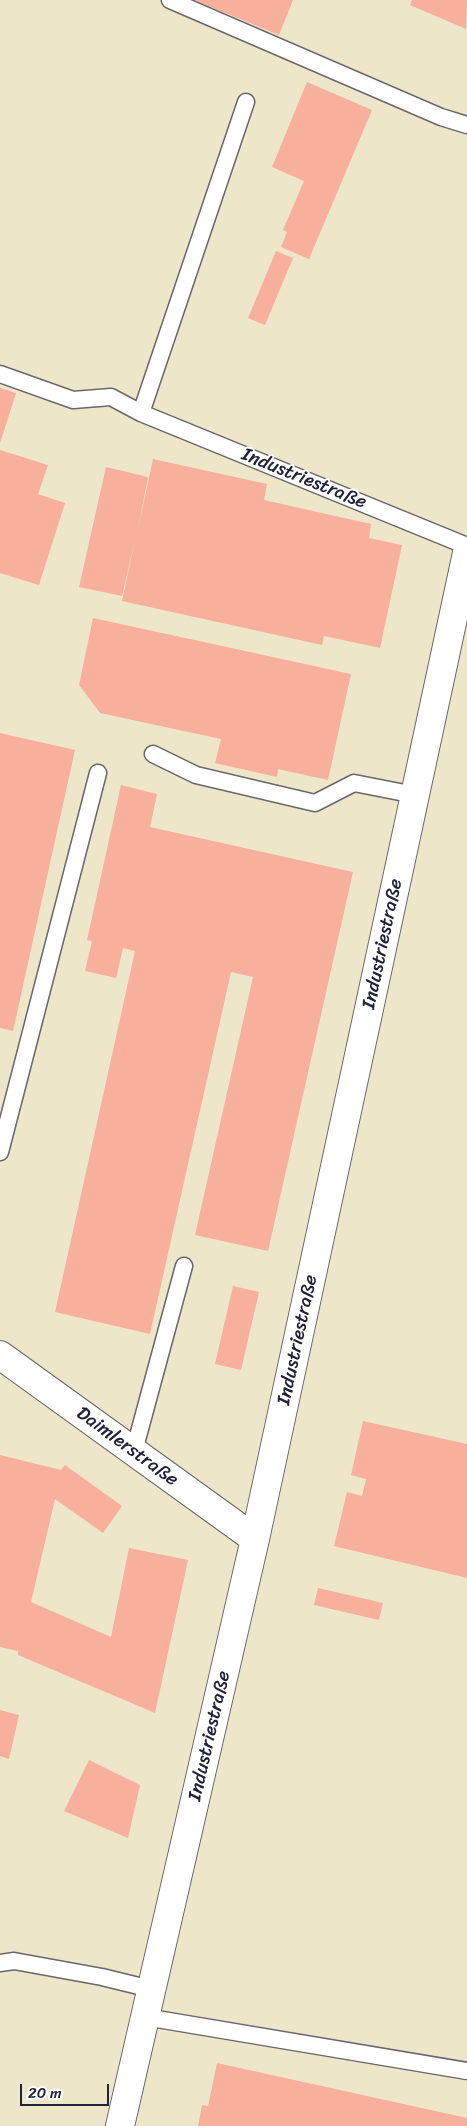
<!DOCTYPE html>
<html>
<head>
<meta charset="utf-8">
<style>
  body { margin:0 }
  #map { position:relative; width:467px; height:2126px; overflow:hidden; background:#ede6c9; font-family:Sriracha,sans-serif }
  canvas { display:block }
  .scale { position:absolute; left:20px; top:2084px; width:89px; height:22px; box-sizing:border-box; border:2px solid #22223b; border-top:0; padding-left:6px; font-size:15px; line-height:18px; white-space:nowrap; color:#22223b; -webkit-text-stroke:4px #fff; paint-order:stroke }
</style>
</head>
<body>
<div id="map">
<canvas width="467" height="2126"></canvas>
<div class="scale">20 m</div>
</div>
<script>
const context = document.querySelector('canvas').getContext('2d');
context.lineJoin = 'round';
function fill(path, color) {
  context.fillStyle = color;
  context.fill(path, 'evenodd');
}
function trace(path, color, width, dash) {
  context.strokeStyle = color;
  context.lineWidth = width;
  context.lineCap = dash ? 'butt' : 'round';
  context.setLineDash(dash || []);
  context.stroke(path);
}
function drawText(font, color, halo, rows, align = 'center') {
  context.font = font + ' Sriracha,sans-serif';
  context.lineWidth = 4;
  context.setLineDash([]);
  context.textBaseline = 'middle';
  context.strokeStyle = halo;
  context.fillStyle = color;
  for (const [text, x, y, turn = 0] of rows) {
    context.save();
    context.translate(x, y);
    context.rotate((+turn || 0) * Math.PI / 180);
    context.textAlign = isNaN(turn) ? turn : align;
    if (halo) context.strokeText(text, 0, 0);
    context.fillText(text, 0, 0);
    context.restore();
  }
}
fill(new Path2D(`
  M194,0H293L279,35Z
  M412,0H467L466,29L410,5Z
  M307,82L372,110L309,259L281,247L287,232L283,230L304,181L272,167Z
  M276,251L293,258L265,325L248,318Z
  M0,388L16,393L0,443Z
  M0,450L48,465L38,494L65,503L39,585L0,573Z
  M153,459L267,484L264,500L371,524L369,538L402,545L380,648L324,636L322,645L122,601L135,540L122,596L79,587L106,467L148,477L138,529Z
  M93,618L351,674L328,780L278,769L277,777L215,763L221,739L100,713L79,685Z
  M0,733L75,750L13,1031L0,1028Z
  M121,785L157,794L150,827L353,872L268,1251L195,1235L253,977L231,972L150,1334L55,1312L135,951L123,948L116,978L85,971L92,941L87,940Z
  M233,1286L259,1292L241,1370L215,1364Z
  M363,1421L467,1444V1578L334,1546L347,1492L362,1496L366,1479L351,1475Z
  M0,1455L61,1470L65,1465L122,1506L103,1533L55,1499L31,1602L111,1637L129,1548L188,1560L155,1713L18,1655V1651L0,1647Z
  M318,1588L383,1603L379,1620L314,1605Z
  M0,1710L19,1715L9,1759L0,1756Z
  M89,1760L140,1785L128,1838L64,1811Z
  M217,2063L467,2118V2126H198L202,2105L208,2106Z`), '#f8af9b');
const lane = new Path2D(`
  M170,0L441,117L467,125
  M0,374L73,400L111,397L141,413L467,546
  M141,413L246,102
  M153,754L196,775L315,803L354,783L415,795
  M0,1152L98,773
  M134,1451L184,1266
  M0,1963L14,1961L102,1977L151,1989
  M145,2017L467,2071`);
const street = new Path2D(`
  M0,1355L255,1539
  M120,2126L255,1539L467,553`);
trace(lane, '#69676d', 19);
trace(street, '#69676d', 30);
trace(lane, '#fff', 16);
trace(street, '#fff', 28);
drawText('19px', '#22223b', '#fff', [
  ["Industriestraße",304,479,22],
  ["Industriestraße",383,944,-78],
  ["Industriestraße",298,1340,-78],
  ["Daimlerstraße",127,1447,36],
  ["Industriestraße",210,1736,-77]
]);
</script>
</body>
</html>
